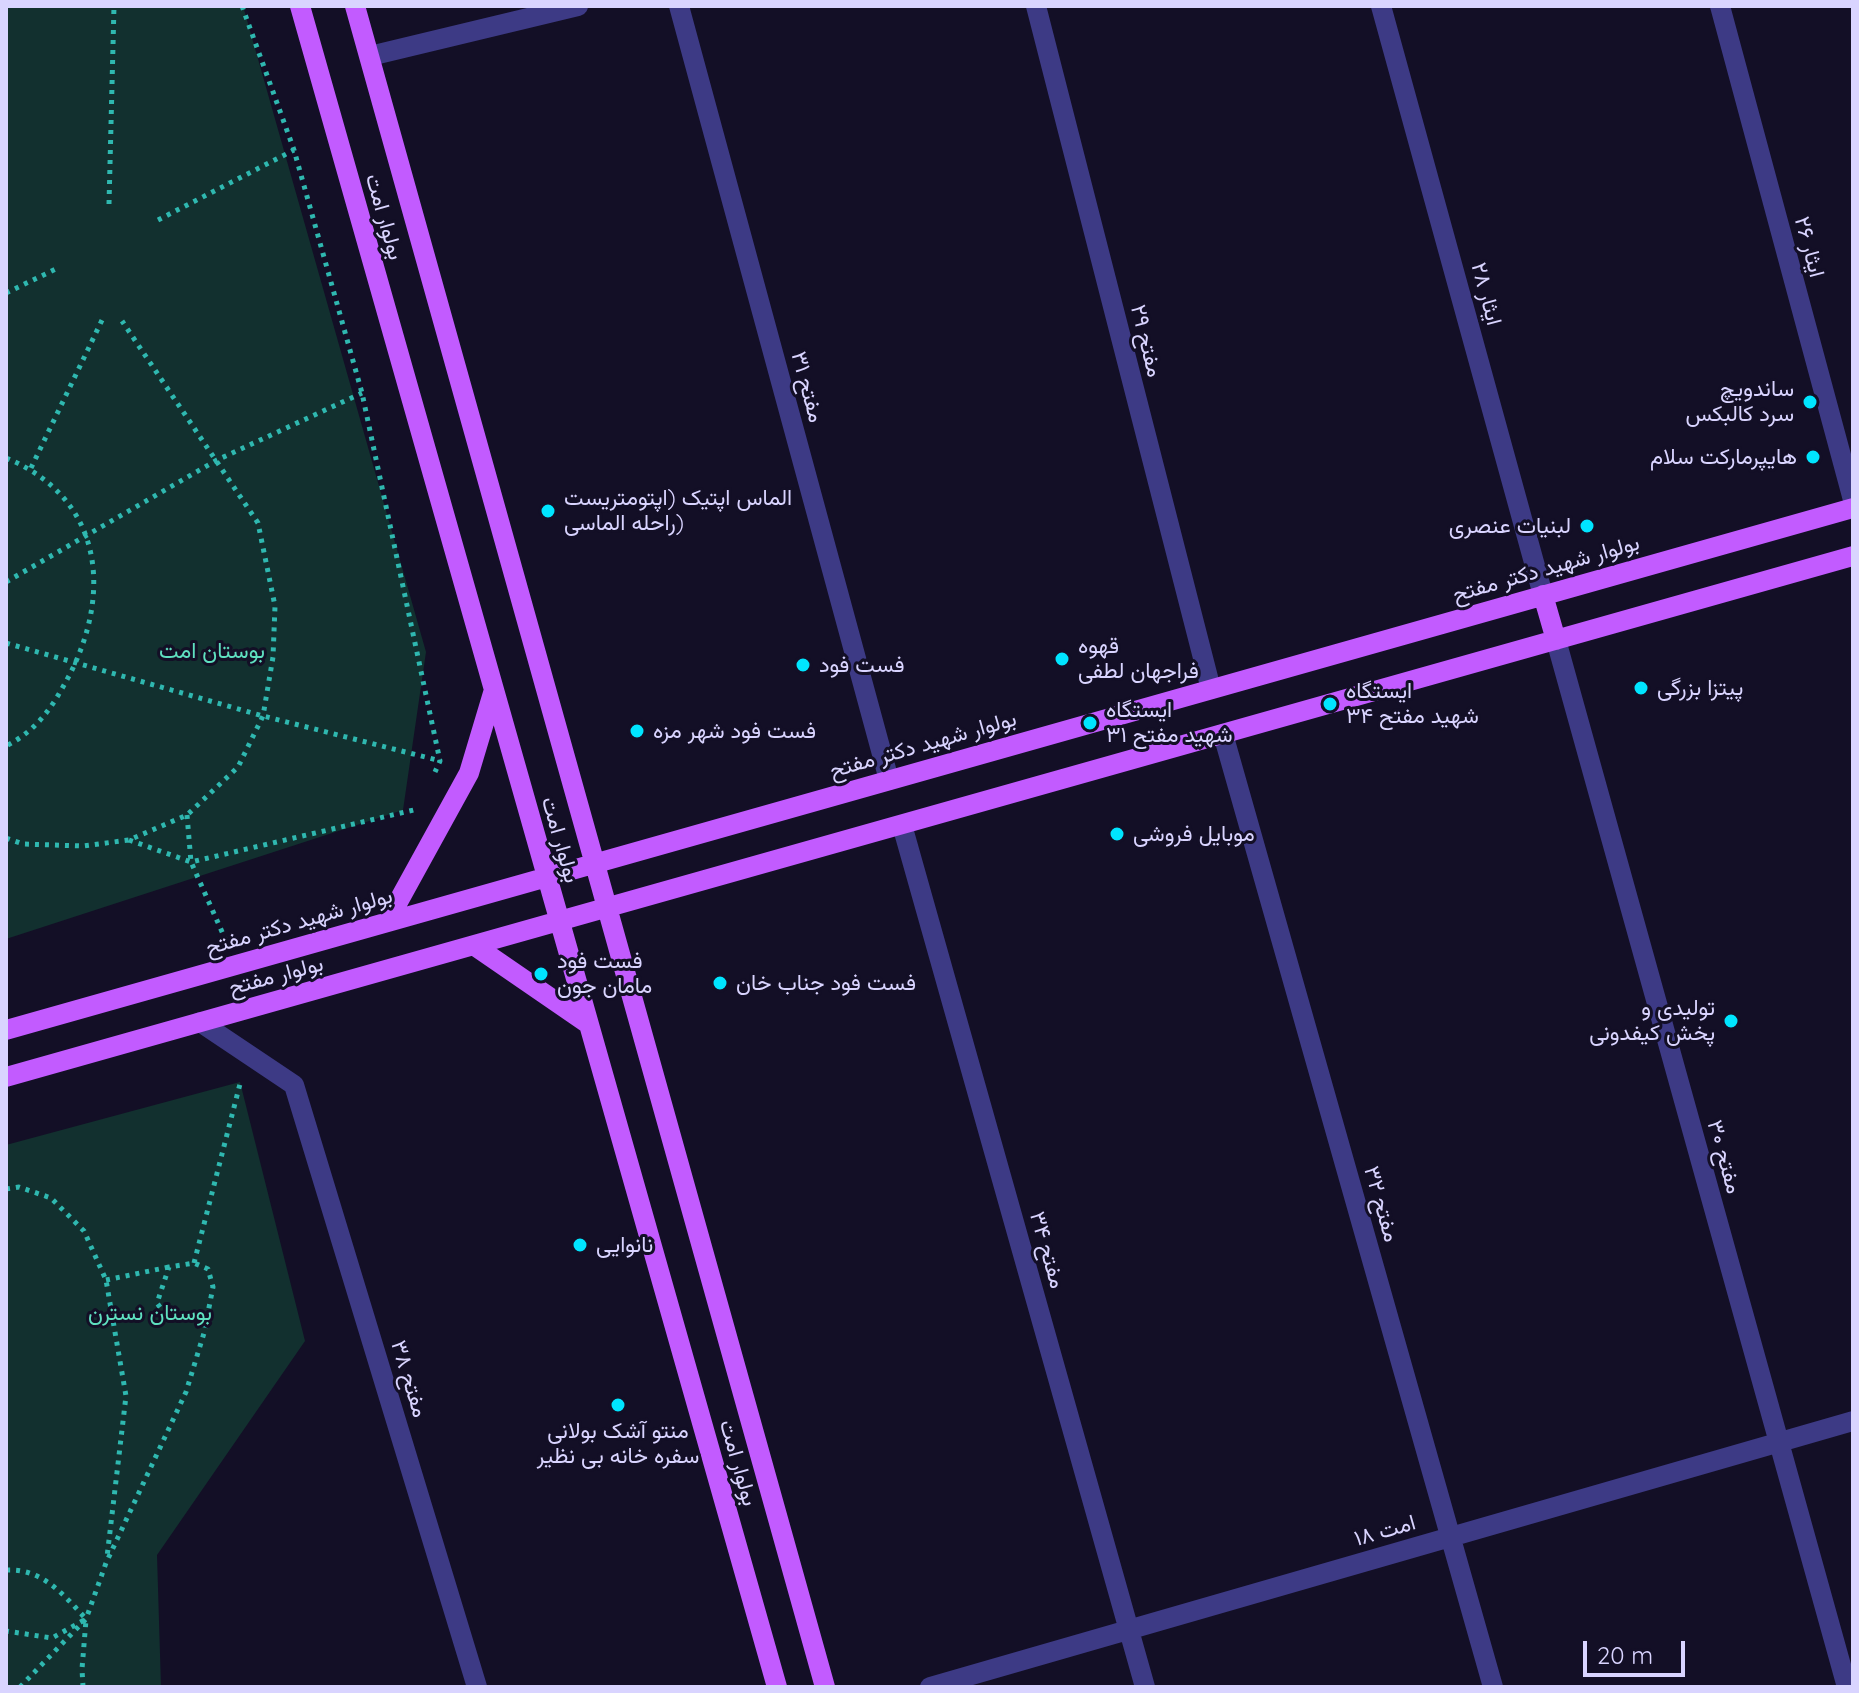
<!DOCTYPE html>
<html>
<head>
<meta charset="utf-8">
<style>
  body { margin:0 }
  #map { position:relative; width:1859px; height:1693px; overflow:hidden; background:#130f26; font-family:Quicksand,sans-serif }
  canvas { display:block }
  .frame { position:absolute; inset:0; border:8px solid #d9d4ff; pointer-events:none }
  .scale { position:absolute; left:1583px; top:1641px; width:102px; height:36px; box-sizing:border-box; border:4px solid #d9d4ff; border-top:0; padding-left:10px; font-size:24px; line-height:28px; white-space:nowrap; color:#d9d4ff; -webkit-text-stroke:6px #130f26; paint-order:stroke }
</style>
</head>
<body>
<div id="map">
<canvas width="1859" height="1693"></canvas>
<div class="frame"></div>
<div class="scale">20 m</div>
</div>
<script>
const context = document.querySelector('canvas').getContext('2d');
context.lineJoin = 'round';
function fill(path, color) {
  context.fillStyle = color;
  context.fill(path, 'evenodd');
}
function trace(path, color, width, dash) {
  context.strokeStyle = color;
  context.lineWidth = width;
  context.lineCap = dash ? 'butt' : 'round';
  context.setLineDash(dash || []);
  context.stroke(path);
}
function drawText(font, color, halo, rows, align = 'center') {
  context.font = font + ' Quicksand,Vazirmatn,sans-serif';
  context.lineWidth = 6;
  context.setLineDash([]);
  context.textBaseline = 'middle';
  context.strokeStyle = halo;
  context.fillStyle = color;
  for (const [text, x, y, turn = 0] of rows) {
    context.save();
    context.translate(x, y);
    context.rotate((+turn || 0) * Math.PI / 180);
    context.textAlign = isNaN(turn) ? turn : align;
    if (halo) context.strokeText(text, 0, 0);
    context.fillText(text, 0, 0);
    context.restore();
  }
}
fill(new Path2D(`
  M6,6H243L426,652L403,810L6,939Z
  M240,1082L305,1341L157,1555L161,1687H6V1145Z`), '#12302f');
trace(new Path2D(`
  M242,6L294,150L362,393L440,761L435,772
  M109,204L114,6
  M158,220L294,150
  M6,293L58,268
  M6,458C101,497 113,589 70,674C53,706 39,729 6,746
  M31,468L104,316
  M6,582L217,460L362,393
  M6,643L263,716L441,761
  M187,815L191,862L227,943
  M6,838L23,844L83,846L129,840L187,815L238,767L263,716L273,657L275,606L258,523L122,321
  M129,840L191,862L418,809
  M6,1189L19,1187L51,1198L84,1231L106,1280L126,1396L107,1557
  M194,1263L241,1080
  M106,1280L169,1267
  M6,1570C42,1568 64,1595 86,1619L52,1638L6,1631
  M20,1687L86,1619L106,1563L186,1392L204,1333L213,1287L208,1269L194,1263L169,1267L157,1303L169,1320L206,1318
  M83,1687L82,1669L86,1620`), '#2fb8b0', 5, [4, 6]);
trace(new Path2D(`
  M679,6L889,780
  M1036,6L1211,689
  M1381,6L1543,595
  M1720,6L1853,500
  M370,56L578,6
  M1556,640L1847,1687
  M1223,734L1493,1687
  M902,825L1145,1687
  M200,1022L294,1085L477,1687
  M930,1687L1853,1421`), '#3d3a85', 20);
trace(new Path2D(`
  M300,6L777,1687
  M355,6L825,1687
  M1543,595L1556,640
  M387,922L469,773L493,693
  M475,946L587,1023
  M6,1030L1853,508
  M6,1077L1853,556`), '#c25bff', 20);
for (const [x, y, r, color] of [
  [1810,402,8,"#00e5ff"],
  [1813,457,8,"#00e5ff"],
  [548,511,8,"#00e5ff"],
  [1587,526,8,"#00e5ff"],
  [1062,659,8,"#00e5ff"],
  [803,665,8,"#00e5ff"],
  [1641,688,8,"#00e5ff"],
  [1330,704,8,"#00e5ff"],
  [1090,723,8,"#00e5ff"],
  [637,731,8,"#00e5ff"],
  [1117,834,8,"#00e5ff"],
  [541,974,8,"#00e5ff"],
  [720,983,8,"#00e5ff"],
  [1731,1021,8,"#00e5ff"],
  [580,1245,8,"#00e5ff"],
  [618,1405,8,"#00e5ff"]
]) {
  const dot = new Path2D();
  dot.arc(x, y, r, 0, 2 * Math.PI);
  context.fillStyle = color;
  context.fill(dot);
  trace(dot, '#130f26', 3);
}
drawText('22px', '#d9d4ff', '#130f26', [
  ["بولوار امت",384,217,74],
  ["ایثار ۲۶",1809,247,75],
  ["ایثار ۲۸",1486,294,75],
  ["مفتح ۲۹",1146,341,76],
  ["مفتح ۳۱",807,387,75],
  ["بولوار شهید دکتر مفتح",1546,569,-16],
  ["بولوار شهید دکتر مفتح",923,745,-16],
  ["بولوار امت",560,840,74],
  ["بولوار شهید دکتر مفتح",299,922,-16],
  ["بولوار مفتح",276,976,-15],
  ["مفتح ۳۰",1724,1157,74],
  ["مفتح ۳۲",1381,1204,74],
  ["مفتح ۳۴",1047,1250,74],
  ["مفتح ۳۸",409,1379,73],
  ["بولوار امت",738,1463,74],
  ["امت ۱۸",1385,1531,-16]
]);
drawText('22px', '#d9d4ff', '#130f26', [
  ["ساندویچ",1794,389,"right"],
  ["سرد کالبکس",1794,414,"right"],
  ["هایپرمارکت سلام",1797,457,"right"],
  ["الماس اپتیک (اپتومتریست",564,498],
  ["راحله الماسی)",564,523],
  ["لبنیات عنصری",1571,526,"right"],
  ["قهوه",1078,646],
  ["فراجهان لطفی",1078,671],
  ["فست فود",819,665],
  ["پیتزا بزرگی",1657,688],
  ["ایستگاه",1346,691],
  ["شهید مفتح ۳۴",1346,716],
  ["ایستگاه",1106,710],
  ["شهید مفتح ۳۱",1106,735],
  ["فست فود شهر مزه",653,731],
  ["موبایل فروشی",1133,834],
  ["فست فود",557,961],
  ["مامان جون",557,986],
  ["فست فود جناب خان",736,983],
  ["تولیدی و",1715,1008,"right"],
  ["پخش کیفدونی",1715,1033,"right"],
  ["نانوایی",596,1245],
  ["منتو آشک بولانی",618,1431,"center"],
  ["سفره خانه بی نظیر",618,1456,"center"]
], 'left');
drawText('22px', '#5fe0c0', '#130f26', [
  ["بوستان امت",212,651],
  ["بوستان نسترن",150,1313]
]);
</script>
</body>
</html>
